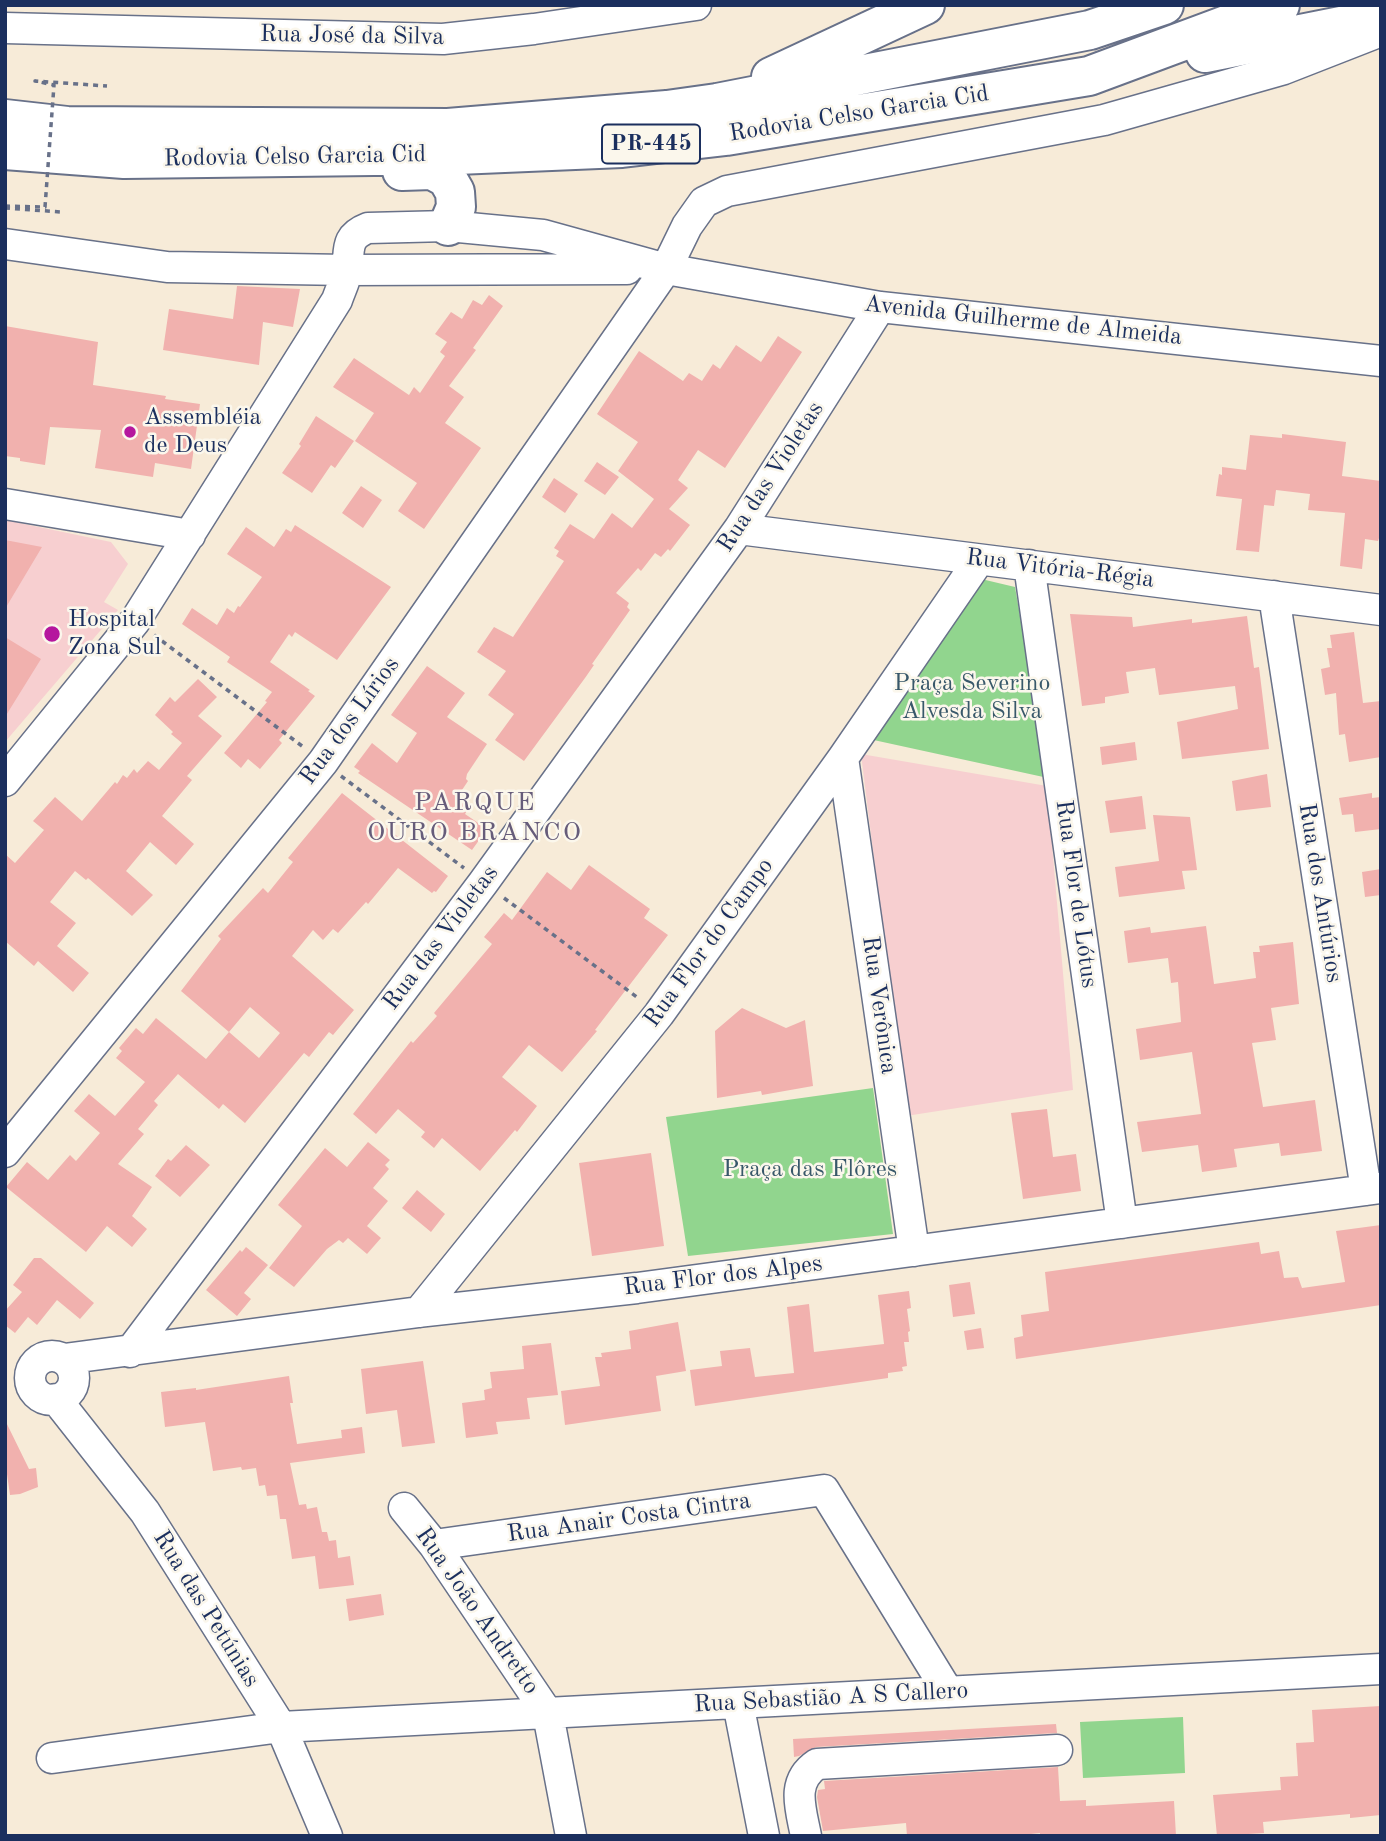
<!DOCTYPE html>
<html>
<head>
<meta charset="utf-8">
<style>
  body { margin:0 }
  #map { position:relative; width:1386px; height:1841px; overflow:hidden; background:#f7ebd8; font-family:"Old Standard TT",serif }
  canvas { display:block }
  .frame { position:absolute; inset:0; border:7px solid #1b2f5e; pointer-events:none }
</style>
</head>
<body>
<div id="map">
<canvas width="1386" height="1841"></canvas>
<div class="frame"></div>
</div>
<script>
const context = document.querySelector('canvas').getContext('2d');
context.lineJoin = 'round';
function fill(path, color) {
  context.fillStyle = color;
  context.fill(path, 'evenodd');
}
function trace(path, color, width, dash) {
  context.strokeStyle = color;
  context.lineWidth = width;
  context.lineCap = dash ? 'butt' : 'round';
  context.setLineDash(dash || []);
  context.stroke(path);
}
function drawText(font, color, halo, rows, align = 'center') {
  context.font = font + ' "Old Standard TT",serif';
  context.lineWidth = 5;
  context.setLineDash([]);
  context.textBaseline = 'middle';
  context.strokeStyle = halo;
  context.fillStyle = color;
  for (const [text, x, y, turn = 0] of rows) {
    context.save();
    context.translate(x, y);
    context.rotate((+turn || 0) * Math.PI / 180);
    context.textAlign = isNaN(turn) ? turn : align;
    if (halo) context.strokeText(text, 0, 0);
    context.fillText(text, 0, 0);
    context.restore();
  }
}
fill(new Path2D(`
  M5,520L111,542L128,564L104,602L118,610L5,742Z
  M861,754L1047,786L1073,1090L906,1116Z`), '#f7cfd0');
fill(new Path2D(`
  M977,578L1015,587L1048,778L869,739Z
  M873,1088L893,1234L688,1256L666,1117Z
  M1183,1717L1185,1773L1083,1778L1080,1722Z`), '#91d58e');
fill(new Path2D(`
  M237,286L300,289L293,327L263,322L259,365L163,350L169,309L233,319Z
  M489,295L503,306L473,348L476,350L449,386L464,397L445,423L481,448L424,529L398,511L417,483L355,441L374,413L333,387L354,358L409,395L414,387L420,393L445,356L440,352L447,342L435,334L451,312L462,319L473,300L482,305Z
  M5,326L98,342L93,385L166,396L165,399L200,404L191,469L155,463L153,477L95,468L101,430L50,427L45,465L20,461V458L5,456Z
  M778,336L802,352L725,468L698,450L678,480L688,488L669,509L690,525L670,551L668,549L661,557L655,553L641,571L638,568L616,593L629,603L627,607L630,610L592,664L594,665L585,678L524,761L495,740L514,714L488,695L506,671L477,652L494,627L513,637L564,561L556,556L559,551L554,548L570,524L594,539L612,513L632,528L654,499L618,471L638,442L597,414L639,351L683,381L689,373L702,381L713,364L720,369L736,345L761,362Z
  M316,416L354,441L335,468L331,465L312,493L282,473L301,446L299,444Z
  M1282,434L1346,442L1342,476L1381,481V532L1378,541L1365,539L1362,569L1340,566L1345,513L1308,510L1310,494L1276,490L1274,506L1264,505L1259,552L1236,550L1242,499L1216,496L1219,474L1222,475V467L1246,470L1250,435L1282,438Z
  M597,462L619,477L605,495L584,481Z
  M554,478L578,494L565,513L542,497Z
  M361,486L382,500L363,528L342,513Z
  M295,525L391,587L337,660L295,632L292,637L289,634L270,662L310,690L308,691L315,696L279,740L282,743L260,769L248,759L241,768L224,753L267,702L265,701L272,692L227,662L230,657L182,624L192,608L217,625L227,608L234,613L238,606L240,607L262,577L227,554L246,527L274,547L286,529L291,532Z
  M5,540L42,547L5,609Z
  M1070,614L1132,617L1133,627L1192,619V623L1247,616L1254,668L1259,667L1269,749L1182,759L1177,722L1238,709L1235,686L1159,695L1155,668L1126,672L1129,693L1105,697V703L1082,706Z
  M1354,632L1363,703L1381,701V757L1349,762L1345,734L1339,735L1336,693L1325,695L1321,669L1330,667L1327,648H1332L1330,635Z
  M5,637L41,659L5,717Z
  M427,666L465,693L447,717L487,744L467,774L466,779L468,781L456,799L469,807L465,814L487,829L472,850L358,773L360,771L354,767L372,743L397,763L417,733L391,715Z
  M198,679L217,697L198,716L222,736L187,776L192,780L162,816L194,844L176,865L150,842L126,871L153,895L132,916L88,878L86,880L75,871L50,902L76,923L57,946L89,973L73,992L38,961L34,966L5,941V854L15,863L44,830L33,821L55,797L82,821L115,782L117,784L123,775L127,778L134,769L137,773L148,761L159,770L182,743L171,734L173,732L155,715L170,697L175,702Z
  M1135,742L1137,760L1102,765L1100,747Z
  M1267,774L1271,807L1236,811L1232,781Z
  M342,793L448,876L436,892L434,891L432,893L398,868L368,904L366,902L338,933L333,929L323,940L313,930L292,956L354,1010L333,1035L329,1032L309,1057L304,1053L245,1123L223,1104L219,1109L178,1074L154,1101L158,1105L138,1129L144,1134L118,1164L152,1187L132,1216L147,1229L132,1247L107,1226L86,1252L6,1187L27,1162L48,1180L70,1155L76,1161L100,1133L74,1111L89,1094L115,1116L145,1082L116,1058L122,1051L119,1048L136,1028L143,1034L156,1018L206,1059L229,1032L181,991L221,939L218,936L263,888L268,893L293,862L288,858ZM250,1007L280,1033L259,1058L229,1032Z
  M1372,793V798L1381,797V829L1355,832L1353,814L1342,815L1339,798Z
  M1142,796L1146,829L1110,833L1105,801Z
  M1153,815L1190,817L1197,870L1182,871L1185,889L1119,897L1115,867L1159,861Z
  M589,865L650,909L644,918L668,935L595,1030L597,1031L562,1072L529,1045L502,1077L537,1106L517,1132L515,1130L480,1171L442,1138L434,1148L421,1137L425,1132L398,1109L376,1134L353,1114L411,1041L413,1043L437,1016L434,1013L492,944L484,937L504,913L512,920L547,872L571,890Z
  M1381,869V895L1365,897L1362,872Z
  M1206,926L1214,984L1256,978L1253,952H1260L1259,946L1293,942L1299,1004L1271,1008L1276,1040L1252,1043L1263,1107L1315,1100L1322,1151L1281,1156L1279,1143L1234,1149L1237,1167L1202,1172L1198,1145L1142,1152L1137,1122L1201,1114L1192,1052L1140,1060L1136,1029L1181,1022L1178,982L1171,983L1168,958L1128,963L1124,931L1150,927L1151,933Z
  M742,1008L786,1028L805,1020L813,1086L762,1095L761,1091L717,1098L715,1031Z
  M1047,1109L1053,1157L1076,1154L1081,1191L1023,1199L1011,1113Z
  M368,1142L390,1160L385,1165L389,1169L373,1188L388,1201L367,1226L381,1238L367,1254L348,1238L343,1243L339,1240L327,1249L294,1287L269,1268L302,1226L278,1205L325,1148L347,1167Z
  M186,1145L210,1165L180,1197L155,1176L168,1159L171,1161Z
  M651,1153L664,1246L592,1256L579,1163Z
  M417,1190L445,1214L431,1232L402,1208Z
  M1381,1225V1305L1016,1359L1014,1338L1023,1336L1021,1315L1049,1311L1045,1272L1259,1242L1261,1254L1279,1251L1284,1278L1298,1277L1302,1288L1345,1282L1336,1231Z
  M246,1247L268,1265L244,1293L251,1299L237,1316L206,1290L240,1250L242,1252Z
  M34,1258H41L94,1303L80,1319L57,1300L37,1325L28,1317L15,1333L5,1325V1311L22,1292L13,1285Z
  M970,1282L975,1314L953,1317L949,1285Z
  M909,1291L911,1308L907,1309L910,1331L908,1332L909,1342H904L907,1366L902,1367L903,1371L888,1373V1378L695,1406L690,1370L722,1366L720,1351L750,1348L755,1377L794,1373L787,1307L809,1304L814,1352L884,1344L878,1295Z
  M678,1322L686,1371L656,1376L661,1411L565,1425L561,1391L600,1386L595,1357H602L601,1353L631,1349L629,1331Z
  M981,1328L984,1348L967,1350L964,1331Z
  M551,1343L558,1395L527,1398L530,1419L496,1422L498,1434L466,1438L462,1403L485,1400L484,1390L492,1388L490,1372L524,1369L522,1346Z
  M423,1361L435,1443L402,1447L397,1410L366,1414L361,1369Z
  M289,1376L293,1403H290L297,1444L342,1438L341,1430L362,1427L365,1453L290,1463L299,1505L306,1504L307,1509L317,1507L322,1532H327L329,1541L336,1540L338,1558L350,1556L354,1585L319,1589L315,1556L292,1559L286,1519H280L277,1495L267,1496L265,1485L259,1486L256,1468L242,1470L241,1467L213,1471L205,1422L165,1427L161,1392L196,1388V1390Z
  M5,1420L29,1469L36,1468L38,1487L20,1494L10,1495L5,1460Z
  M381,1594L384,1615L349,1621L346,1599Z
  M1381,1706V1815L1350,1818V1814L1263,1822L1264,1833L1217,1836L1213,1795L1281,1790L1280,1777L1298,1776L1296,1743L1314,1742L1312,1710Z
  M1056,1724L1057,1733L816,1747L799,1756L794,1757L793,1739Z
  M1058,1767L1060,1801L1086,1800V1806L1174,1801L1176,1836H1040V1833L1013,1836H907L906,1823L823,1831L817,1797L818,1790L825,1789L824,1781Z`), '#f1b1ae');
const minor = new Path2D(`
  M5,28L443,39L534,29L696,5
  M5,244L167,267L347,270L627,269
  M5,504L190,535
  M739,529L1381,610
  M1029,565L1122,1223
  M1274,596L1366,1190
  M843,758L914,1251
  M5,781L135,621L337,300C340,291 345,281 347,271C350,251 344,237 368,228L448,226L543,235L666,269L880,307L1381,361
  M5,1152L323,762L666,269L687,226L704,202L727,191L1104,120L1284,69L1381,31
  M419,1312L659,1014L843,758L979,560
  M130,1352L483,883L739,529L880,307
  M30 1378a22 22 0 1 1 44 0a22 22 0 1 1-44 0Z
  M64,1359L419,1312L637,1288L1381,1188
  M56,1399L145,1512L281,1727L327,1836
  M404,1508L434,1545L548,1714L571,1836
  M434,1545L824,1490L948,1692
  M738,1703L764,1836
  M52,1758L281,1727L1381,1669
  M806,1836C801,1809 790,1782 817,1764L1057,1750`);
const highway = new Path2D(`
  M1205,53L1381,18
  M771,77L925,5
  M5,119L67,126L448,128L667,110L717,103L1090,30L1164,5
  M5,150L124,159L457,155L622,148L726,136L1089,76L1280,5
  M402,171L432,170L447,178L455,192L456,207L448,226`);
trace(minor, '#687189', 33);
trace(highway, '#687189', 42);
trace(new Path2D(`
  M5,208L61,212
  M154,635L302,746
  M341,776L464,868
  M504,898L638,998`), '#687189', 3.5, [5, 5]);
trace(minor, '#fff', 30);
trace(highway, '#fff', 38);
trace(new Path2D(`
  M5,206L45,207L54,85L35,81L107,86`), '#687189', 3.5, [5, 5]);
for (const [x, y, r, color] of [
  [130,432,7,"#b5179e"],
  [52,634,9,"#b5179e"]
]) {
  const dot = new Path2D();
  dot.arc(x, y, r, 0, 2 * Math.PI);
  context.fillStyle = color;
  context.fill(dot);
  trace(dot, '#fbf7ec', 2.5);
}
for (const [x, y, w] of [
  [651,144,98]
]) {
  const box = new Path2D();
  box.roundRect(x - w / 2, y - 19.5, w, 39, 5);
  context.fillStyle = '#fbf7ec';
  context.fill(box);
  trace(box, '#1b2f5e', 2);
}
drawText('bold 23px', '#1b2f5e', null, [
  ["PR-445",651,144]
]);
drawText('24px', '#1b2f5e', '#fbf7ec', [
  ["Rua José da Silva",352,36,1],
  ["Rodovia Celso Garcia Cid",859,114,-9],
  ["Rodovia Celso Garcia Cid",295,157,-1],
  ["Avenida Guilherme de Almeida",1023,321,6],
  ["Rua das Violetas",771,477,-57],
  ["Rua Vitória-Régia",1060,569,7],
  ["Rua dos Lírios",350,721,-54],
  ["Rua dos Antúrios",1320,893,81],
  ["Rua Flor de Lótus",1076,894,82],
  ["Rua das Violetas",441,938,-53],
  ["Rua Flor do Campo",709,943,-54],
  ["Rua Verônica",879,1005,82],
  ["Rua Flor dos Alpes",723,1276,-7],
  ["Rua Anair Costa Cintra",629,1518,-8],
  ["Rua das Petúnias",206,1609,58],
  ["Rua João Andretto",477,1611,55],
  ["Rua Sebastião A S Callero",831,1698,-3]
]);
drawText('24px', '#1b2f5e', '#fbf7ec', [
  ["Assembléia",144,418],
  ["de Deus",144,446],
  ["Hospital",68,620],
  ["Zona Sul",68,648]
], 'left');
drawText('24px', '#38586a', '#fbf7ec', [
  ["Praça Severino",972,684],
  ["Alvesda Silva",972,712],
  ["Praça das Flôres",810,1170]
]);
context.letterSpacing = '2px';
drawText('26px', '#665c7a', '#fbf7ec', [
  ["PARQUE",475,803],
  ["OURO BRANCO",475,833]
]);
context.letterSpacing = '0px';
</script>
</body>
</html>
